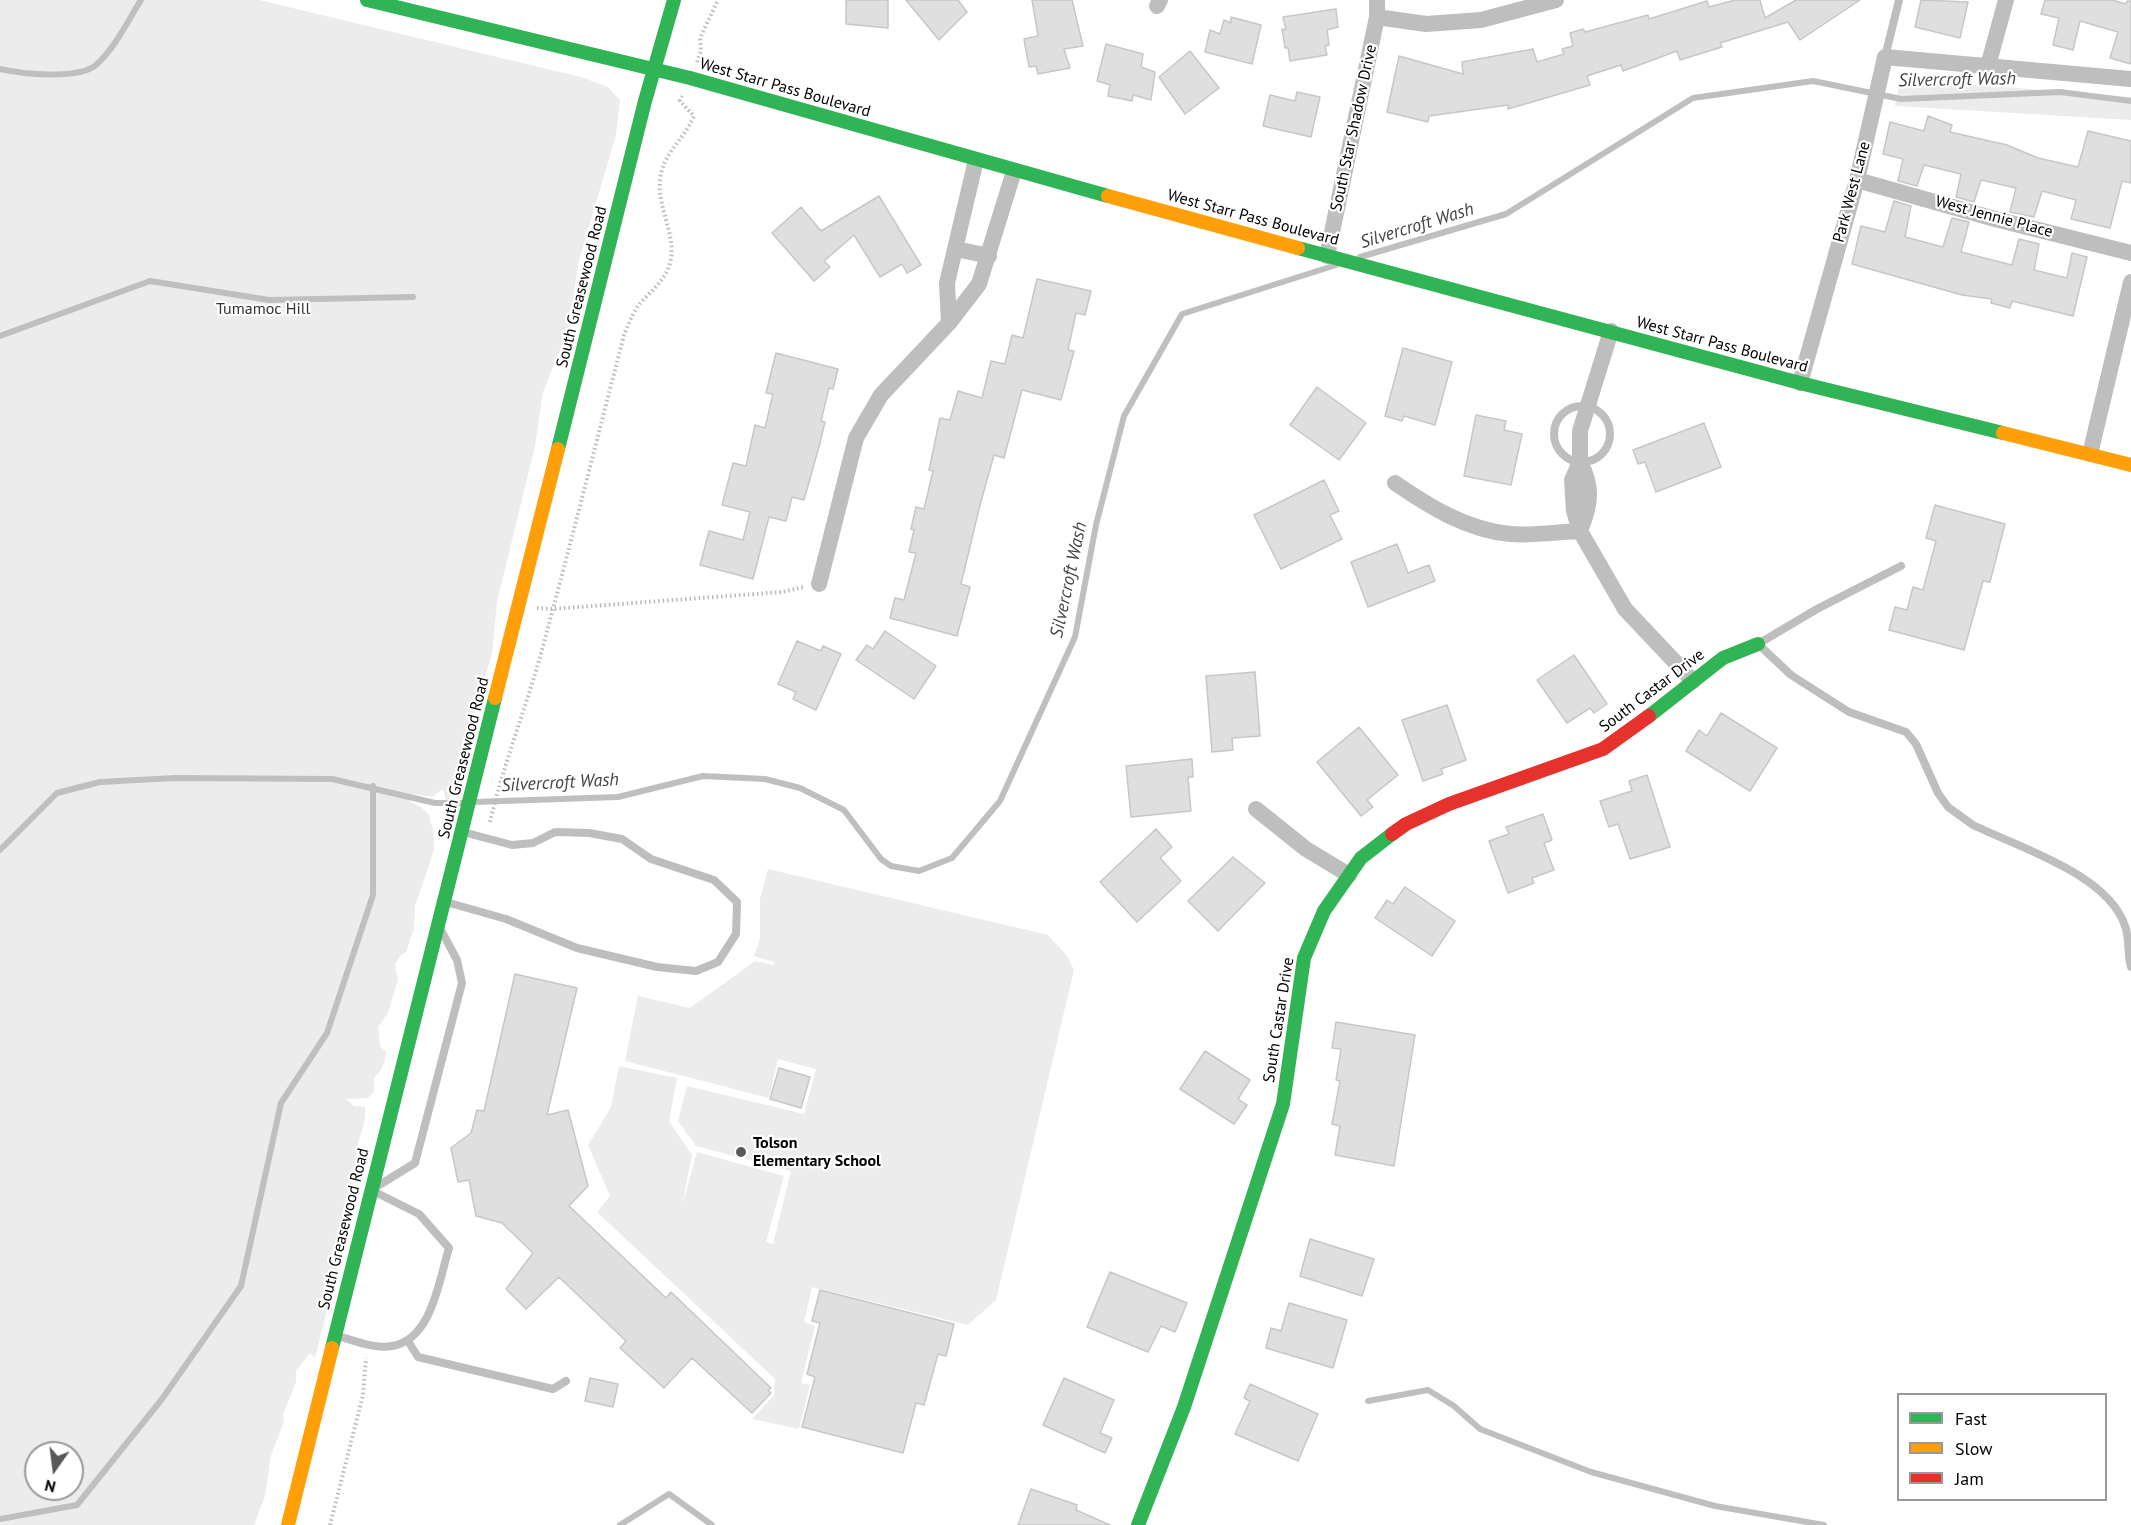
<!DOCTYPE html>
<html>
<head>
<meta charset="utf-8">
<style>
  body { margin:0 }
  #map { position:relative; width:2131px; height:1525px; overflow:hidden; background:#fff; font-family:"PT Sans",sans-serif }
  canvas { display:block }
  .legend { position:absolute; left:1897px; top:1393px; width:210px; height:108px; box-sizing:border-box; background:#fff; border:2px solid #999; margin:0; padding:8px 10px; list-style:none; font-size:18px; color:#000 }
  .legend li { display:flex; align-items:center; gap:12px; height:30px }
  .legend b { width:30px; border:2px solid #999 }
  .north { position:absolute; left:24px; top:1441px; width:60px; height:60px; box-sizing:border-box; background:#fff; border:2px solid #999; border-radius:50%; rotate:194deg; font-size:16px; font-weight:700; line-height:24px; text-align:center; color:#000 }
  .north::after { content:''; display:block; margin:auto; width:21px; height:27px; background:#595959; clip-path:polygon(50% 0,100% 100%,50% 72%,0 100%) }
</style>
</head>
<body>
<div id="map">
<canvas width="2131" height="1525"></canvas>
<ul class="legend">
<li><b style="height:8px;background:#30b455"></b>Fast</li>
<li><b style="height:8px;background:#ff9f0a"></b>Slow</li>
<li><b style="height:8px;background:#e5322d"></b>Jam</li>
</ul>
<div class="north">N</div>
</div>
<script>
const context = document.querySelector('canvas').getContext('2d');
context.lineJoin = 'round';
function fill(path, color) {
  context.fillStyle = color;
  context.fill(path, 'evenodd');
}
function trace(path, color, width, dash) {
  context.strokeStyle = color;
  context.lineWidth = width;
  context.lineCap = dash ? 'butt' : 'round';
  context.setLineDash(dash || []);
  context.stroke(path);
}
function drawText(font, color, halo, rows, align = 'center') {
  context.font = font + ' "PT Sans",sans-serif';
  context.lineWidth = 4.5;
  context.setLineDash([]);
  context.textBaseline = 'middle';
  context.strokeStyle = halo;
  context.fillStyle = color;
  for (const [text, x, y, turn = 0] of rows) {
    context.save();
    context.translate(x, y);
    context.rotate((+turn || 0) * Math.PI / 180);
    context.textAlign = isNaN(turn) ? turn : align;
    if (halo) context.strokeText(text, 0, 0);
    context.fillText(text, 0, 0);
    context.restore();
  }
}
fill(new Path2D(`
  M0,0H259L581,77L608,87L620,100L616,135L579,260L568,330L543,392L535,446L497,602L492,653L450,799L446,800L443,789L432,797L412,794L410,802L421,807L429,815L434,835V850L415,906L414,929L406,952L399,957L395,965L398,979L388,1013L378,1027L380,1046L386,1052C386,1060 381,1073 374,1078V1091L368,1098L346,1099L354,1106L365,1107C366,1121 362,1130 358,1143C354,1156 357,1169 357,1181L349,1189L353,1207L315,1358L310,1353L296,1371V1382L283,1415L284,1422L271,1455L265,1496L254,1525H0ZM36,1453H72V1489H36Z
  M1900,79L2131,97V120L1895,106Z
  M768,869L1048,935L1068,957L1074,970L996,1300L968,1325L812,1287L804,1322L815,1326L801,1383L810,1385L799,1429L752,1419L774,1395L775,1379L597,1212L610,1196L588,1145L611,1107L619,1066L677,1078L669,1121L692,1155L682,1206L697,1152L784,1176L766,1242L773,1244L791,1171L696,1146L678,1121L687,1086L804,1114L816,1069L778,1059L769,1098L625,1061L638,996L690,1008L755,961L774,965V962L754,956L760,939V899Z`), '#ececec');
trace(new Path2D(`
  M0,69C22,74 78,80 96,65C115,48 128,21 141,0
  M1360,257L1506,214L1693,98L1813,81L1901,99L2060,92L2131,101
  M0,336L150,281L269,300L413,297
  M474,802L618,797L703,776L765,779L800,788L844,810L881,859L891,866L919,871L952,858L1000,801L1075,637L1096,525L1124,416L1182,314L1336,265
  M0,850L57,793L100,782L175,778L332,779L435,803H463
  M1368,1401L1428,1390L1454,1406L1480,1429L1591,1472L1715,1506L1824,1525
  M0,1519L77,1505L162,1399L241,1286L281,1103L327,1033L373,895V786
  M620,1525L669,1494L712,1525`), '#bfbfbf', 6);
const building = new Path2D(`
  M846,0H888V28L846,24Z
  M906,0H958L967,12L939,40Z
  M1032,0H1072L1083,46L1064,49L1070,68L1038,74L1036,66L1029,67L1024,39L1038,36Z
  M1735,0H1760L1765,18L1796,0H1860L1800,40L1788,22L1720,43L1722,47L1680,60L1677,51L1623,71L1621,65L1587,76L1590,85L1508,109V105L1429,116L1428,122L1387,112L1399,56L1463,74L1462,62L1533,49L1537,62L1564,54L1562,49L1573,46L1570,33L1583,29L1585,32L1648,15L1649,19L1707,1L1709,7Z
  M1921,0L1968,2L1960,38L1915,27Z
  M2045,0H2112L2126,4L2127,1H2131V64L2110,58L2118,32L2080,21L2073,50L2053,45L2059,18L2041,14Z
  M1336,9L1338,27L1327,30L1329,45L1325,46L1327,55L1290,61L1288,48H1285L1282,29L1286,30L1283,17Z
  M1231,17L1261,25L1252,64L1205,52L1210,30L1220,34L1224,20L1231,23Z
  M1106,44L1143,54L1141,67L1155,72L1151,100L1133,95L1132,101L1108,96L1110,85L1097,81Z
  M1190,51L1219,88L1185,114L1159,77Z
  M1297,92L1320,97L1311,137L1263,126L1270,95L1295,101Z
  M1928,116L1952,125L1950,132L2007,145L2038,158L2078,167L2088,131L2131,141V183L2122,181L2110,228L2071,219L2076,200L2042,191L2034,217L2010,212L2016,188L1981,180L1974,202L1956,197L1961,174L1924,165L1917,186L1898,181L1903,159L1883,154L1890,122L1924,131Z
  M879,196L921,265L907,273L902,264L880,277L854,235L824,261L830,267L814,281L772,233L801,207L821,231Z
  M1894,201L1911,206L1905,237L1943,247L1952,218L1969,222L1961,252L2012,265L2019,239L2039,244L2034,270L2067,278L2072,253L2087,257L2073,316L2012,301L2010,308L1991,303L1992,299L1962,295L1852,264L1861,226L1885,232Z
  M1037,279L1091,291L1085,315L1076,313L1068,350L1074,351L1061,400L1022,390L1004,458L994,455L980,505L961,584L970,587L957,636L890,618L895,598L904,600L916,553L909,552L914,530L911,529L916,507L924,509L933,471L929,470L940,418L950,420L958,391L982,398L991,361L1005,364L1012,335L1023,338Z
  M1403,348L1452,362L1435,425L1404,416L1402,421L1385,416Z
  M776,353L838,369L833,389L829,388L821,421L825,422L820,443L804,500L792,497L786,521L769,517L753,579L700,565L709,531L743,540L750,512L722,505L733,463L746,466L755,425L765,428L773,394L766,393Z
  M1317,387L1366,423L1339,460L1290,425Z
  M1476,415L1506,421L1504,430L1522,434L1511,485L1464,476Z
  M1704,423L1721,467L1656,492L1645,462L1638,464L1633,450Z
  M1324,480L1339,511L1330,515L1342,539L1281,569L1254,515Z
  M1935,505L2005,524L1990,582L1983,581L1964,650L1889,630L1895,607L1907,610L1913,587L1923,590L1936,541L1926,538Z
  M1397,544L1408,573L1429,565L1435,581L1368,607L1351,562Z
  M885,631L936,666L914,699L856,660L867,645L873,649Z
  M797,641L821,651L823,646L841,654L816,710L793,699L796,692L778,684Z
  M1574,655L1607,704L1594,713L1590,708L1567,723L1537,680Z
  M1255,672L1260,736L1232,738L1233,750L1212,752L1206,676Z
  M1447,705L1466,760L1441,769L1443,774L1423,781L1402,720Z
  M1721,713L1777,748L1750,791L1686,751L1699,730L1707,736Z
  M1359,727L1398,775L1367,800L1373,807L1361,816L1317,762Z
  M1192,759L1193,777H1188L1191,811L1131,817L1126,766Z
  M1647,775L1670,847L1630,859L1618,824L1609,827L1600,801L1632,791L1629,781Z
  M1543,814L1552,840L1544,843L1554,870L1532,878L1534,883L1508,893L1489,841L1509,834L1506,827Z
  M1156,829L1172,847L1160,858L1181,881L1137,922L1100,882Z
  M1233,857L1265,883L1218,931L1188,901Z
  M1405,887L1455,921L1432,956L1375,918L1387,900L1393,904Z
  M515,974L577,988L547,1115L568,1110L588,1186L569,1206L666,1298L671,1292L771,1388L768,1390L771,1393L752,1413L692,1358L664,1388L620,1348L626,1341L559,1277L526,1309L506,1289L533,1253L502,1223L476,1216L469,1180L458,1182L451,1148L471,1133L477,1110L484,1111Z
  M1336,1022L1415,1035L1394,1166L1335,1155L1340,1126L1332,1124L1340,1081L1336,1080L1341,1049L1332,1048Z
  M1205,1051L1250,1080L1238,1099L1247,1105L1234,1124L1180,1089Z
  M779,1068L810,1077L801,1108L770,1099Z
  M1310,1239L1374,1259L1362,1296L1300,1276Z
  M1110,1272L1187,1303L1175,1332L1161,1326L1148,1352L1087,1327Z
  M820,1290L954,1324L946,1356L938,1354L924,1405L916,1403L903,1453L802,1427L815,1377L807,1374L820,1323L812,1321Z
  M1289,1303L1347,1320L1333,1368L1266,1348L1271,1328L1281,1331Z
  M590,1378L618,1384L613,1407L585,1401Z
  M1064,1378L1114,1400L1100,1433L1112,1438L1105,1453L1043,1425Z
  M1250,1384L1318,1414L1298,1461L1235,1434L1250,1401L1244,1398Z
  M1031,1489L1077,1505L1076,1510L1110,1525H1018Z`);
fill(building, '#dfdfdf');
trace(building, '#c7c7c7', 1.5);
trace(new Path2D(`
  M697,62L701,51L700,38L718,0
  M537,608L552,609L782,592L804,587
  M490,822C505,758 530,698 546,635C573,535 598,435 624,335C628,325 632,315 638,306C648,293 664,282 669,266C679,239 657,209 660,180C663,152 684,140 694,116L680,101L682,96
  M330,1525L363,1395L366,1358`), '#b9b9b9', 4, [1.5, 3]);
trace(new Path2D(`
  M1885,57L1899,0
  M1554 434a28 28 0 1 1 56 0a28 28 0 1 1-56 0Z
  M1901,566L1817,609L1758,644L1791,675L1849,712L1906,732L1916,744L1938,793L1948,807L1973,825C2018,847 2108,874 2125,926C2130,939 2127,954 2131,967
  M446,902L506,919L577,948L657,967L696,971L718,962L736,934L737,902L714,880L651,859L622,839L589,833L555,832L533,843L512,845L463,832
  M376,1187L415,1163L462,983L457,960L442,932
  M338,1336C355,1341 374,1349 392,1346C432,1340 439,1280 449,1248L419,1214L373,1191
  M408,1341L418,1357L553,1389L566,1381`), '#bebebe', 8);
trace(new Path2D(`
  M1157,6L1160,0
  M1377,17L1426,24L1481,20L1556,0
  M1988,66L2006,0
  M976,160L947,283L949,323L979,284L1014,171
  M1857,180L1995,219L2131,253
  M956,249L989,256
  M1327,256L1377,17V0
  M1800,383L1857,180L1885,57L2131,79
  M2090,454L2131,282
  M1580,462C1593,487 1591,504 1580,531L1574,511L1572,480L1580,462V431L1611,331
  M1395,483C1430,507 1467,530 1510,534C1532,536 1557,532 1580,531L1625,609L1693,681
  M819,584L856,438L881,395L949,323
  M1256,809L1306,849L1349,875`), '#bebebe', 16);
trace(new Path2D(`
  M367,0L690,78L1108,196
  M1298,248L1800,383L2003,433
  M558,449L645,101L674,0
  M1649,716L1723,658L1758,644
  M332,1348L495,698
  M1138,1525L1184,1407L1283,1104L1304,958L1324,911L1361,858L1392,834`), '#30b455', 14);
trace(new Path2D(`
  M1108,196L1298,248
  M2003,433L2131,465
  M495,698L558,449
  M288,1525L332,1348`), '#ff9f0a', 14);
trace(new Path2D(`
  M1392,834L1406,824L1449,804L1603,749L1649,716`), '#e5322d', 14);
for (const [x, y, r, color] of [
  [741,1152,6,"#595959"]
]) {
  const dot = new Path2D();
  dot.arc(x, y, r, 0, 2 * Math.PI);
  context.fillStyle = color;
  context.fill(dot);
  trace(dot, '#fff', 2);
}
drawText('16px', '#000', '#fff', [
  ["West Starr Pass Boulevard",785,88,16],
  ["South Star Shadow Drive",1354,128,-78],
  ["Park West Lane",1852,192,-75],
  ["West Jennie Place",1994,217,15],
  ["West Starr Pass Boulevard",1253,218,15],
  ["South Greasewood Road",582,287,-76],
  ["West Starr Pass Boulevard",1722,345,15],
  ["South Castar Drive",1652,691,-37],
  ["South Greasewood Road",464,758,-76],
  ["South Castar Drive",1279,1020,-81],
  ["South Greasewood Road",344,1229,-76]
]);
drawText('16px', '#333', '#fff', [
  ["Tumamoc Hill",263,309]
]);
drawText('bold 16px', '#000', '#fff', [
  ["Tolson",753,1143],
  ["Elementary School",753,1161]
], 'left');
drawText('italic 18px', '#444', '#fff', [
  ["Silvercroft Wash",1957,80,-1],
  ["Silvercroft Wash",1417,226,-17],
  ["Silvercroft Wash",1069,580,-78],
  ["Silvercroft Wash",560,783,-3]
]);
</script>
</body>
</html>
